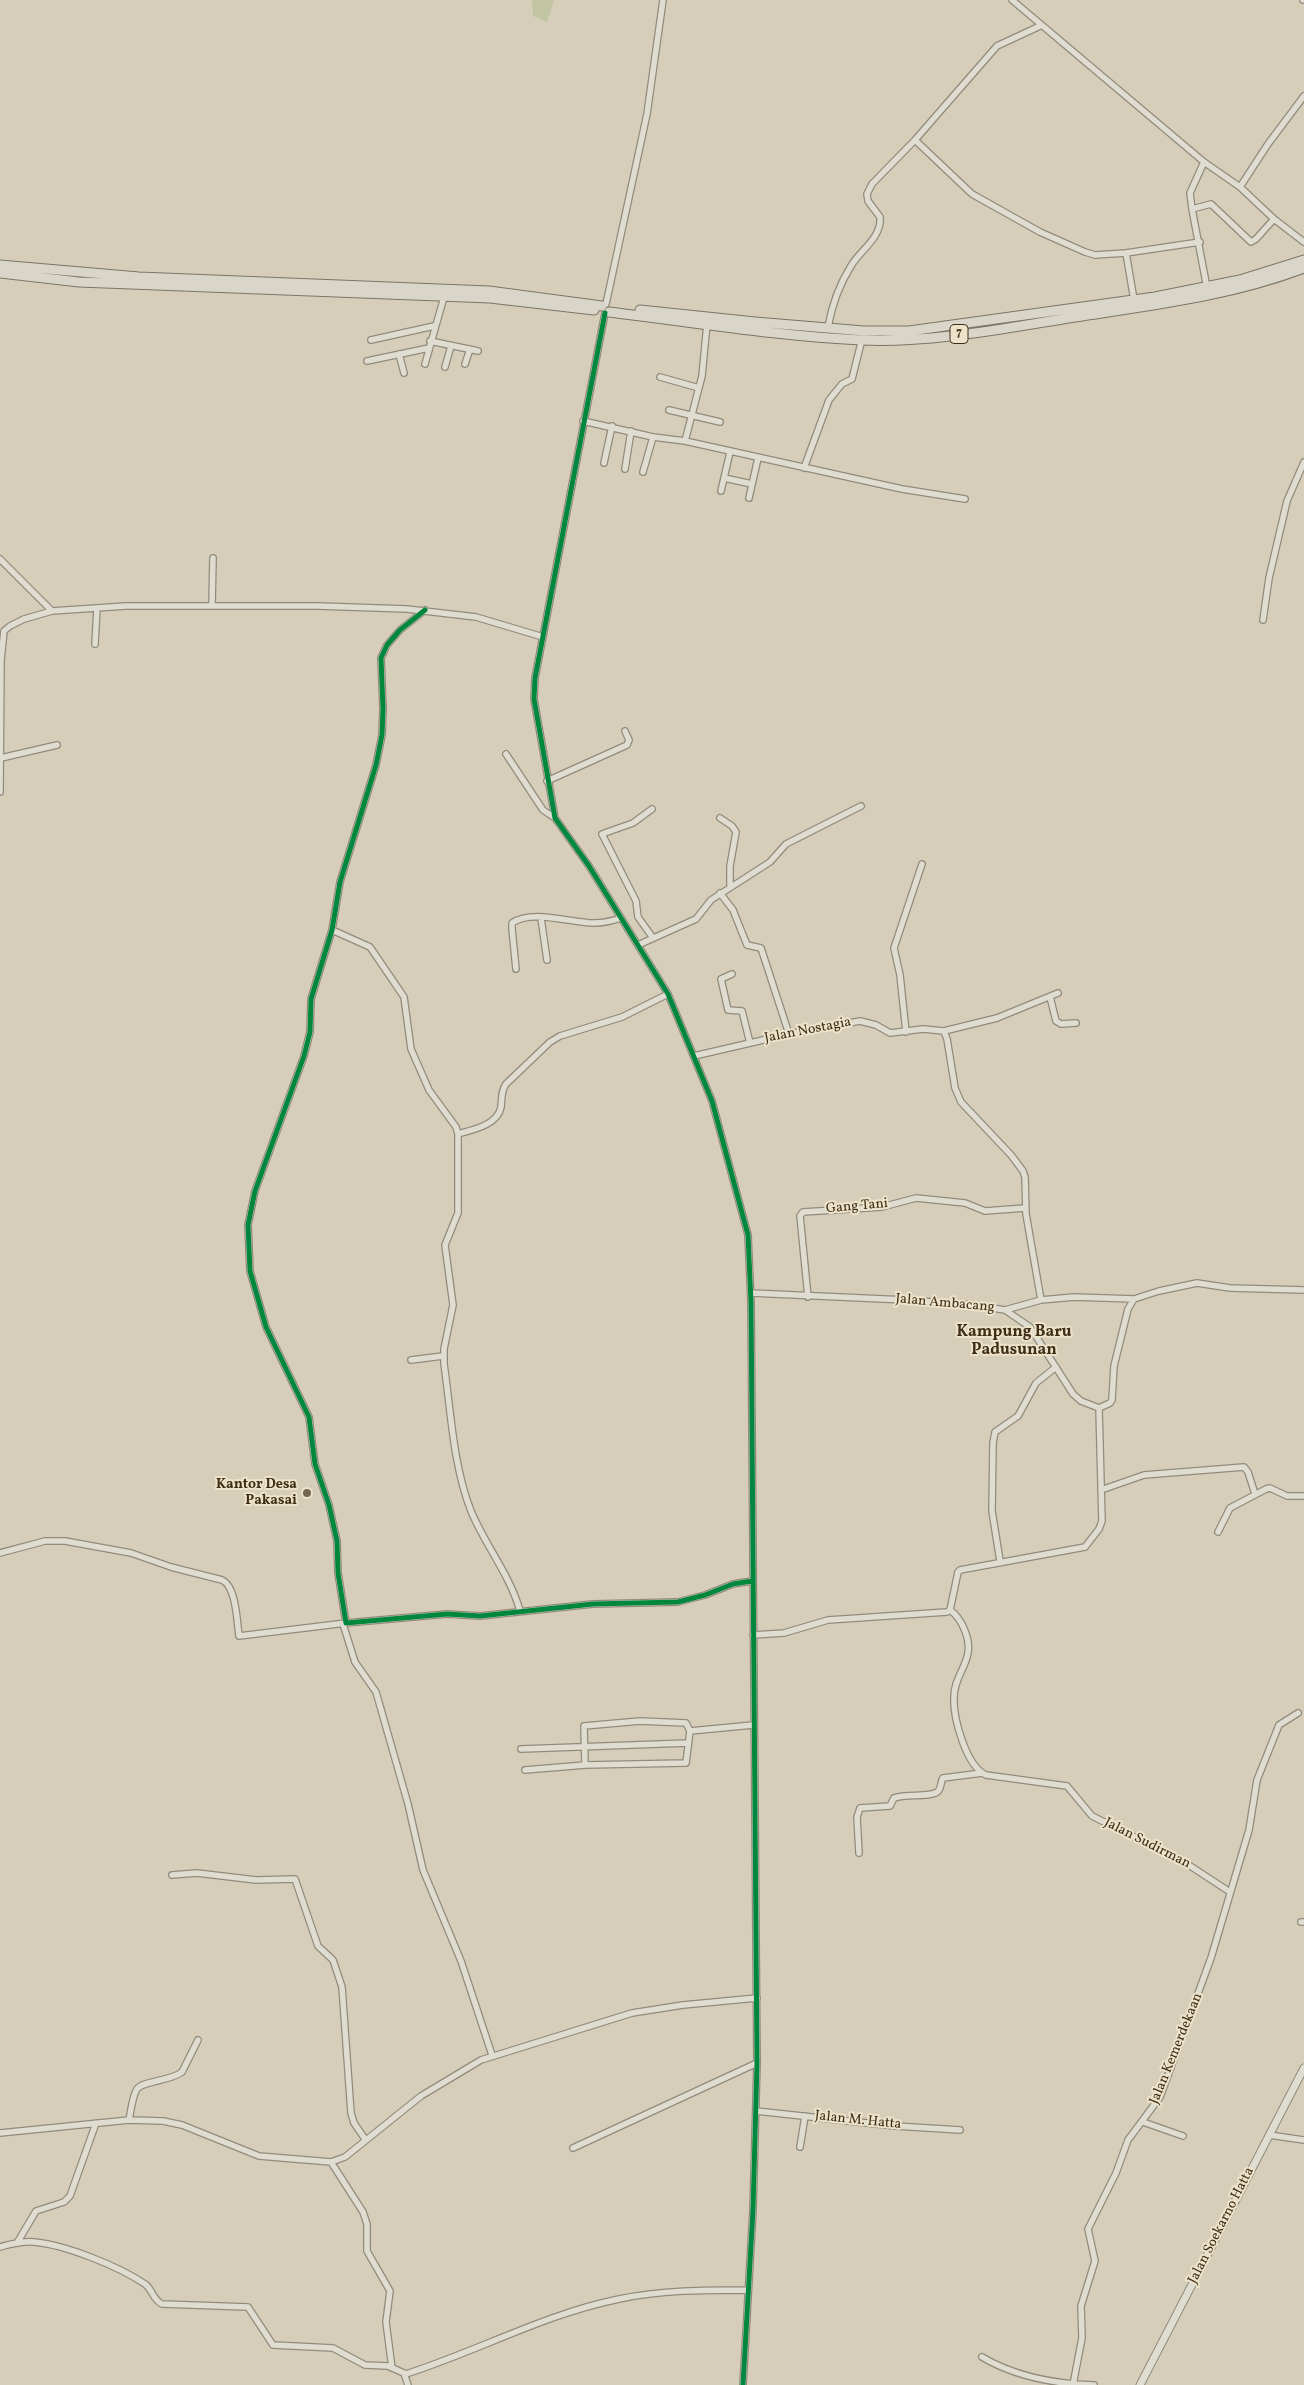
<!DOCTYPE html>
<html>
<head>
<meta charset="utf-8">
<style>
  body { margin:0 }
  canvas { display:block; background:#d6ceb9 }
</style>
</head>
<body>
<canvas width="1304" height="2385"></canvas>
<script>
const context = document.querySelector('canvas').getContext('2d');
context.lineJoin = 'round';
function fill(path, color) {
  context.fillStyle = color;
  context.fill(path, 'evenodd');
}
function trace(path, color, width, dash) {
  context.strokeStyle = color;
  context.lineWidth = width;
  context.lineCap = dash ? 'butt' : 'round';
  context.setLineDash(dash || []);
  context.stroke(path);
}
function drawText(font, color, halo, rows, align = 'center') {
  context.font = font + ' Vollkorn,serif';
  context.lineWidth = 4;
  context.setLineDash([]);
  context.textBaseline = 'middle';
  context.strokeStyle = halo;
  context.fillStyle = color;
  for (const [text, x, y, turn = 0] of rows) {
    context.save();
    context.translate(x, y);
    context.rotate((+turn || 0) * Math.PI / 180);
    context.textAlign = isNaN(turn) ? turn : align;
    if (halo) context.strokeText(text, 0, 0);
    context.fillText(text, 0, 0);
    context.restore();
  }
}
fill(new Path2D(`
  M532,0H554L547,22L533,16Z`), '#c1c5a1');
const minor = new Path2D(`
  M1012,0L1204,162L1240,187
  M1303,0H1304
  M915,140L972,194L1040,232L1085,252L1095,255L1126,253L1200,242
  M1192,209L1190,193L1204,162
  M1274,219L1240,187L1268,144L1304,96
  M1126,253L1134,300
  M1207,288L1192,209L1211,204L1251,242L1256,239L1274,219L1304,242
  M606,304L647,114L663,0
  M605,313L535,678L534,699L555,818L589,866L668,994L712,1101L748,1235L751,1302L757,2063L753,2210L743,2385
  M828,327C832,305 839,285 851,266C860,250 882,238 880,217L868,201L867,194L872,184L915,140L997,46L1040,26
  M371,340L434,326
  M430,341L478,351
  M399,354L404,373
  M367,361L429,348
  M425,364L444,297
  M465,364L470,349
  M445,367L451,346
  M660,377L699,388
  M669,410L720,422
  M583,421L653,437L685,441L902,489L965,499
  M685,441L702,376L707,324
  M604,463L612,426
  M804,468L829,400L842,384L852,379L862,339
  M625,469L631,431
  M643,472L653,437
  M724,478L752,484
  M721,491L730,452
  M749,498L758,458
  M0,559L52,611
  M212,605L213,558
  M425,610L400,630L387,645L381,658L383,709L382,735L376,765L340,882L332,930L311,999L310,1032L304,1056L255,1191L248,1225L250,1271L266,1327L309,1417L315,1464L329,1505L337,1541L338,1573L346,1623L447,1614L480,1616L593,1604L678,1602L705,1595L733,1584L752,1581
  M1263,620L1269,578L1287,501L1304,462
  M95,644L97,608
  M506,754L543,810L555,818
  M1,758L57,745
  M547,781L627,745L629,740L625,731
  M0,792L1,660L4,631L10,626L24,619L52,611L126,606H318L407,609L476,617L543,637
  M652,809L633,823L602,834L636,901L638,917L653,938
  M720,818L732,826L736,832L730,866V887
  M720,893L733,910L747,945L761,948L789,1034
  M541,918L547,960
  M332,930L370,947L404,997L411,1049L429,1090L456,1127L458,1134V1213L445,1245L453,1305L444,1349V1364C451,1412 453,1465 471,1511C485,1545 510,1575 520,1611
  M638,945L696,919L711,900L770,862L786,844L861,806
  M516,969L512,929V923C532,909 571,923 594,923C603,923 612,921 621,918
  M732,974L721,979L728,1010L742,1011L750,1043
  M1050,997L1056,1021L1061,1024L1076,1023
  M944,1031L997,1018L1058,993
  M906,1032L900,975L894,948L922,864
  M694,1056L789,1034L860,1021L876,1025L890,1033L923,1029L944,1031L947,1039L955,1088L961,1102L1011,1155L1023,1171L1025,1177L1026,1214L1041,1300L1005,1310
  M458,1134C472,1130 498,1125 501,1107C502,1098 501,1091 506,1084L550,1042L560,1036L622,1017L668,994
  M751,1293L906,1300L973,1305L1005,1310L1030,1327L1073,1394L1081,1401L1099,1408L1110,1403L1112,1400L1114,1366L1128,1309L1134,1299L1159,1291L1197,1283L1230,1288L1304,1290
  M808,1297L800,1216L803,1212L882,1207L916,1198L965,1203L985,1211L1025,1208
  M1041,1300L1074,1297L1134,1299
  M411,1360L443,1356
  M1101,1490L1144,1475L1244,1467L1248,1472L1255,1494
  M1218,1532L1230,1508L1266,1489L1270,1488L1287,1496H1304
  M0,1553L45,1541H65L131,1553L171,1567L222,1580C236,1586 237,1621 239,1636L346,1623
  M1000,1561L992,1511L993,1443L995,1432L1018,1416L1036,1383L1056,1367
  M950,1610C957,1615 962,1623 965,1631C977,1660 954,1672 954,1697C953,1718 966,1766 986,1775L1067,1786L1092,1816L1181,1860L1230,1892
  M343,1624L355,1662L376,1692L408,1804L423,1870L461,1961L492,2055
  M753,1635L784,1633L828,1620L947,1612L950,1610L958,1572L960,1570L1085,1547L1099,1529L1102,1521L1099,1408
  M640,1721L686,1723L690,1731L686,1763L585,1765L584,1726Z
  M690,1731L753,1725
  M521,1749L688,1743
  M525,1770L585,1765
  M859,1853L857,1817L860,1808L890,1806L894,1798C906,1793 929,1798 937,1792C942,1789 940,1782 943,1778L982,1773
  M172,1875L197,1873L256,1880L295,1879L318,1946L333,1960L342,1987L351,2113L354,2123L365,2139
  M1301,1922H1304
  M756,2111L895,2126L960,2130
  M129,2120C131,2111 132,2097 137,2089C142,2081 171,2081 182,2072L198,2040
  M1143,2122L1183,2136
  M0,2133L129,2120L163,2121L182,2125L259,2156L331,2162L345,2157L421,2096L481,2060L632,2013L683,2005L757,1998
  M1269,2135L1304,2140
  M800,2147L805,2116
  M573,2148L757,2063
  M331,2162L363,2212L367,2224V2251L390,2291L386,2322L392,2368
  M17,2243L36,2211L64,2202L70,2196L96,2123
  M0,2247C11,2244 23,2241 34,2242C66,2245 118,2266 145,2284C153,2290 152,2299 162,2304L248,2307L273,2345L333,2348L365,2365L388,2366L406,2374C478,2351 545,2314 619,2299C661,2290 705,2290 748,2290
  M982,2357C1016,2377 1055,2384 1094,2385
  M404,2373L408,2385
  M1073,2385L1082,2338L1081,2306L1095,2261L1088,2229L1116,2173L1128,2140L1160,2097L1211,1958L1249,1830L1257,1780L1279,1725L1298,1713`);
const tertiary = new Path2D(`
  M1140,2385L1304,2068`);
const trunk = new Path2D(`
  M0,265L139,277L489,291L602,306
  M0,273L79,282L490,298L594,310
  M640,310L755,322L864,331H909L1155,297L1240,280L1304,260
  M609,312C693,322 777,336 861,340C933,343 1005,328 1075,317C1153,305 1230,296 1304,268`);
trace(minor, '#928b7c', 8);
trace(tertiary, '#928b7c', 9);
trace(trunk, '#7c7567', 11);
trace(minor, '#dfdcd1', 5.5);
trace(tertiary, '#dfdcd1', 7);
trace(trunk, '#d9d5c9', 9);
trace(new Path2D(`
  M605,313L535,678L534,699L555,818L589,866L668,994L712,1101L748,1235L751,1302L757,2063L753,2210L743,2385
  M425,610L400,630L387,645L381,658L383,709L382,735L376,765L340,882L332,930L311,999L310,1032L304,1056L255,1191L248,1225L250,1271L266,1327L309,1417L315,1464L329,1505L337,1541L338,1573L346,1623L447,1614L480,1616L593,1604L678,1602L705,1595L733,1584L752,1581`), '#00873e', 5);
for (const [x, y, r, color] of [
  [307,1493,5,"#746650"]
]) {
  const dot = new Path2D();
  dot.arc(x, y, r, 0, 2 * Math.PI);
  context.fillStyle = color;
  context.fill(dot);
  trace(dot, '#ece3ca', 2);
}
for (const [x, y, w] of [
  [959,334,18]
]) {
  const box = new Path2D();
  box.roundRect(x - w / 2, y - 9.5, w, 19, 4);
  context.fillStyle = '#ece3ca';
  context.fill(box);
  trace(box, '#3f2e17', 1);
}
drawText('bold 12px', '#3f2e17', null, [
  ["7",959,334]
]);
drawText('14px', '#3f2e17', '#ece3ca', [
  ["Jalan Nostagia",808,1031,-11],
  ["Gang Tani",857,1207,-5],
  ["Jalan Ambacang",945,1304,5],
  ["Jalan Sudirman",1147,1844,27],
  ["Jalan Kemerdekaan",1177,2049,-68],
  ["Jalan M. Hatta",858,2121,6],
  ["Jalan Soekarno Hatta",1222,2226,-63]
]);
drawText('bold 14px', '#3f2e17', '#ece3ca', [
  ["Kantor Desa",297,1485],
  ["Pakasai",297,1501]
], 'right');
drawText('bold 16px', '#3f2e17', '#ece3ca', [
  ["Kampung Baru",1014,1333],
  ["Padusunan",1014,1351]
]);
</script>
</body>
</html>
